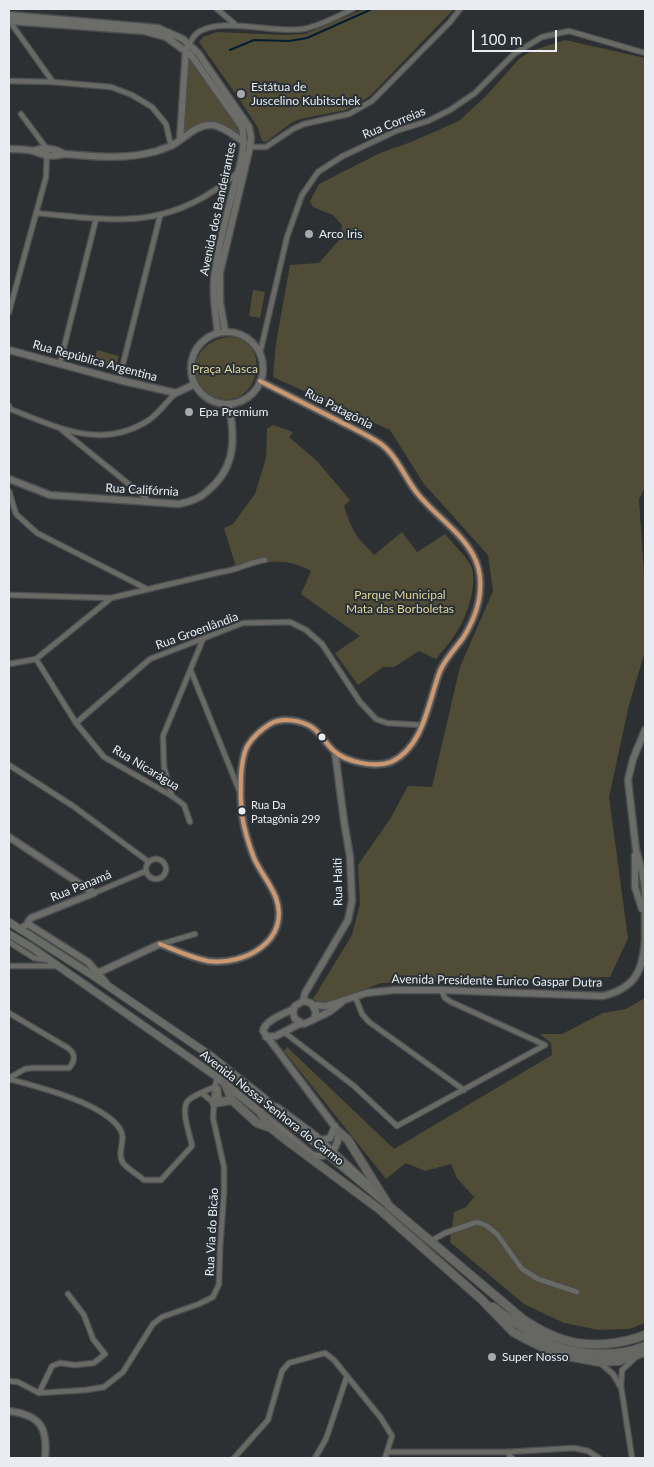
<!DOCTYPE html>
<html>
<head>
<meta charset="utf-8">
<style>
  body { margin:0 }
  #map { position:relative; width:654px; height:1467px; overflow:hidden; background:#2d3033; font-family:Lato,sans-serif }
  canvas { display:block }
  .frame { position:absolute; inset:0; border:10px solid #e9edf1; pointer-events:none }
  .scale { position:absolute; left:472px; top:30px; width:85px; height:22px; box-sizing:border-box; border:2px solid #e9edf1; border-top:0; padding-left:6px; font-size:15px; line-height:18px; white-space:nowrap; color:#e9edf1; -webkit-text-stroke:4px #2a3136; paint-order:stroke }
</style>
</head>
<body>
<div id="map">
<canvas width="654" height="1467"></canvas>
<div class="frame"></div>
<div class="scale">100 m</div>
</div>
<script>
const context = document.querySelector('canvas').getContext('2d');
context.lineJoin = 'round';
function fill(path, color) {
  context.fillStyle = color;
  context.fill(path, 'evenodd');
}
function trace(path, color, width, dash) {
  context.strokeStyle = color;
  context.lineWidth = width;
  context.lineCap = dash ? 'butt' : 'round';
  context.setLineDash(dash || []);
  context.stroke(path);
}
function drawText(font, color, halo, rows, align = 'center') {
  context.font = font + ' Lato,sans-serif';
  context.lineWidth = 4;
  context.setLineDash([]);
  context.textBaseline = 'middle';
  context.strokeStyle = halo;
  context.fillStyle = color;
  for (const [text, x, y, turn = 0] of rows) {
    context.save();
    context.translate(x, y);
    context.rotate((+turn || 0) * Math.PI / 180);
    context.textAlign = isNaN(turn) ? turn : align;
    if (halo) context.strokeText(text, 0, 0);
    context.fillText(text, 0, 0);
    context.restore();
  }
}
fill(new Path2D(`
  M365,9H454L370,96L346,110L300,119L291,123L266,142L262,141L258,128L242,103L199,42L203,37L217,32L284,35L305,34Z
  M565,40L645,58V486L639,500L645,590V651L629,705L609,797L628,938L610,977L381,983L323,1004L313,999L352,935L360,904L358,865L390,819L408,786L432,787L460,667L493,591L488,555L424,484L390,430L273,377L276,343L290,265L319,263L340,239L342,225L333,215L313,207L310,201L319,184L380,153L411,142L459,121L486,96L520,58L531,51Z
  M188,58L237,125L240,131L239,135C234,133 229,130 224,128C206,118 200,124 183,133Z
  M253,290L265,292L260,318L249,316Z
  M230,337C273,341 260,406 221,399C182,392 188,340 230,337Z
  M97,350L119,356L115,370L94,364Z
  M273,425L293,432L289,437L317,461L350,500L344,506C348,518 352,530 360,540C364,545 370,549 374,555L402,532L417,552L445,534C453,544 463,553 470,564C479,579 468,614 459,628C453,639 444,649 436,659L419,651L394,667H383L358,685L335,653L360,636L301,594L311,571C296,562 280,560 262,563L260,559L236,567L224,528L233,524L255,494L266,458L267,429Z
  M645,998V1323L629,1329L599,1330L564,1323L524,1304L450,1242L454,1212L466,1207L474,1197L457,1178L451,1164L425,1171L406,1163L386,1179L284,1051L287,1047L394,1149L552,1055L551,1043L540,1034H562L603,1013L626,1009Z`), '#504c36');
trace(new Path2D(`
  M230,50L254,40L289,41L307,38L372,9`), '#041e31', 2);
const street = new Path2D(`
  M217,9L237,26
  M11,21L13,26L53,82
  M189,44C191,41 193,37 196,34C218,15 274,34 303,29C320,26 338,16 353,9
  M9,81L53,82L111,87L132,95L152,107L166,124L171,146
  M250,147H266L293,129L304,124L349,114L372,101L450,22L460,9
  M36,213C116,221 171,231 237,173
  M9,312L46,177L47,149L21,114
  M260,353L287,237L302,195L318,172L343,156L396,131L428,121L450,110L475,93L514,54L542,37L569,31L645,53
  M60,363L96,219
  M119,380L160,216
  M9,406L10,409C57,427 101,451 149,420C159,413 167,401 176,393
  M62,430L146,498L147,501
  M9,491L16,514L37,533L147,589
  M9,595L111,598L221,572C236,571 249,562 265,560
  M36,659L76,723L104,757L172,796L184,805L190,822
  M9,664L36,659L110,599
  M191,671L239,790
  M76,723L150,659L243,623L290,622L306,630L322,644L360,702L376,719L387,723L421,725
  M9,765L73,806L149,862
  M172,796L164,767L163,736L203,639
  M146 869a10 10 0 1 1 20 0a10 10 0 1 1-20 0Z
  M94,893L146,871
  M9,942L34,958L47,960
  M161,944L195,934
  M9,966H57
  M441,990L445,998L451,1002L545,1045
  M355,996L362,1014L369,1022L464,1090
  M9,1013L68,1048C76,1054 75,1061 69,1068H32L25,1069L9,1078
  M284,1032L354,1086L397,1126L545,1045
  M9,1079C39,1087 103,1103 120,1129C127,1140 116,1152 123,1163C128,1169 138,1175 144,1180H161L192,1146C190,1135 181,1112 187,1102C190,1097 209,1089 215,1087L218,1088L219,1097L214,1102
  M202,1093L214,1103
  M431,1241L445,1233L477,1222L487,1226L497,1234L522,1269L538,1279L577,1292
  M599,1362L613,1374L620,1386
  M9,1381L18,1382L39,1393L86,1390L104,1387L123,1372L153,1324L162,1317L199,1304L213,1297L219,1284L220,1248L224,1193V1167L213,1118L215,1087L217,1077
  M39,1393L52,1366L60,1363L75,1365L94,1363L105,1354L93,1339L84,1315L68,1294
  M388,1452H507L574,1448L588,1451L599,1458
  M507,1452L512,1458
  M234,1458L268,1420L282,1371L289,1363L325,1353L334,1360L381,1418L392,1436L385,1458
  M315,1458L326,1439L347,1376
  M632,1458L621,1386L622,1370L636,1357`);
const secondary = new Path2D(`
  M9,15L158,28L183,39L198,53L249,127L251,138L250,147L220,272V302L225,331
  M9,21L144,31L166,37L191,55L242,127C247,149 238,170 233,191C226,217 219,244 215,271C212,291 215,312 218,333
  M180,140L186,49
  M9,149C16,149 26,149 33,151C45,155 51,158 64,154C93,156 123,160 153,152C158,151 165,148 171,146C184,139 196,124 212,125C223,126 236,137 245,143
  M33,151C43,147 55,148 64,154
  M191 368a36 36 0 1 1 72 0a36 36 0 1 1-72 0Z
  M9,350L119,380L176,393L195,384
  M9,479L50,495L179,504C197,500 202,497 215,484C237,461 234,433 229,404
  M645,730L633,759L628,780L636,850L642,871L645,889V938
  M9,837L94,893
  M635,855V887L642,909
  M28,924L88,962L106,983
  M20,929L28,924V922L31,918L94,893
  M96,971L100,972L160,944C175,950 192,958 208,961C244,966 291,941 276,898C271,884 260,872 254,858C249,845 244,829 242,815C240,797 239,760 248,745C253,737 262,729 270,724C282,717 302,720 313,728C321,734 326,744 334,751C346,762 375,768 391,762C424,747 428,702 440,671C445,659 455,649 463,638C471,625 479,607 480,591C481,581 480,571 476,561C465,534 435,516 417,493C405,478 397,456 381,444C368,435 352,428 337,420C311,407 286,394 260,381
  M303,1001L305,993L348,920L352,901L350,857L344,821L335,752
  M313,1005L326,1006L366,993L394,990H441L603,996C635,988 643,971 645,940
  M293,1009C284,1014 265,1020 263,1031L338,1131C340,1147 329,1160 312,1155
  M314,1019L316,1012L311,1003L303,1001L295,1006L293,1012L295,1019L304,1024L329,1012L341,1003
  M266,1037L276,1036L301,1023
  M277,1107L316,1136L372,1188
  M264,1115L314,1156
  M321,1140L330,1138L335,1126
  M9,1411C40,1415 48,1427 45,1458`);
const primary = new Path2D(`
  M9,922L95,977L211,1056L264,1098L328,1155L385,1202
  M9,934L31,947L217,1077L261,1113`);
const highway = new Path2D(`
  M225,1083L232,1100
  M214,1103L232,1100L257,1123L271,1128
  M261,1113L271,1128L282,1137L379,1209L481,1299L513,1332L524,1338L556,1354L599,1362L619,1361L645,1352
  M338,1131L348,1140L389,1206L524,1320C537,1328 550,1336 565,1340C589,1348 622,1344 645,1335
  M493,1307C509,1318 524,1330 541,1339C570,1355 614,1359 645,1346`);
trace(street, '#4c4e51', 7);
trace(secondary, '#4c4e51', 9);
trace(primary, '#4c4e51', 9);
trace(highway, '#4c4e51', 10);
trace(street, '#6a6a65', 4.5);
trace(secondary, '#6c6c68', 6);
trace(primary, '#696b66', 7);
trace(highway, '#666763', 8);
trace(new Path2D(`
  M160,944C175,950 192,958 208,961C244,966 291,941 276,898C271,884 260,872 254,858C249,845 244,829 242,815C240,797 239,760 248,745C253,737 262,729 270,724C282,717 302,720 313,728C321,734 326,744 334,751C346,762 375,768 391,762C424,747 428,702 440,671C445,659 455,649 463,638C471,625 479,607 480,591C481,581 480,571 476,561C465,534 435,516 417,493C405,478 397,456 381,444C368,435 352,428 337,420C311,407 286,394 260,381`), '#cd976f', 4);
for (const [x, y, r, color] of [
  [241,94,5,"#a7abae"],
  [309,234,5,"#a7abae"],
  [189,412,5,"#a7abae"],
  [322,737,4.5,"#e9edf1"],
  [242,811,4.5,"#e9edf1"],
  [492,1357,5,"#a7abae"]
]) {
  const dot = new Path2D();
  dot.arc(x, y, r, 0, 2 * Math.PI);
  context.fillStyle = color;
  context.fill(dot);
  trace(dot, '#2a3136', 2);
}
drawText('11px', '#e9edf1', '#2a3136', [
  ["Rua Da",251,805],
  ["Patagônia 299",251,819]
], 'left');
drawText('12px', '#e9edf1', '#2a3136', [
  ["Estátua de",251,87],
  ["Juscelino Kubitschek",251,101],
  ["Arco Iris",319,234],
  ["Epa Premium",199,412],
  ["Super Nosso",502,1357]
], 'left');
drawText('12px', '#e9edf1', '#2a3136', [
  ["Rua Correias",394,123,-22],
  ["Avenida dos Bandeirantes",218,209,-78],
  ["Rua República Argentina",95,361,15],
  ["Rua Patagônia",339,409,27],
  ["Rua Califórnia",142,490,3],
  ["Rua Groenlândia",197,631,-20],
  ["Rua Nicarágua",146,768,31],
  ["Rua Haiti",338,882,-91],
  ["Rua Panamá",81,886,-22],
  ["Avenida Presidente Eurico Gaspar Dutra",497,981,1],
  ["Avenida Nossa Senhora do Carmo",272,1108,38],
  ["Rua Via do Bicão",212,1232,-87]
]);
drawText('12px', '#e0d393', '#2a3136', [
  ["Praça Alasca",225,369],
  ["Parque Municipal",400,595],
  ["Mata das Borboletas",400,609]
]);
</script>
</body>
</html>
